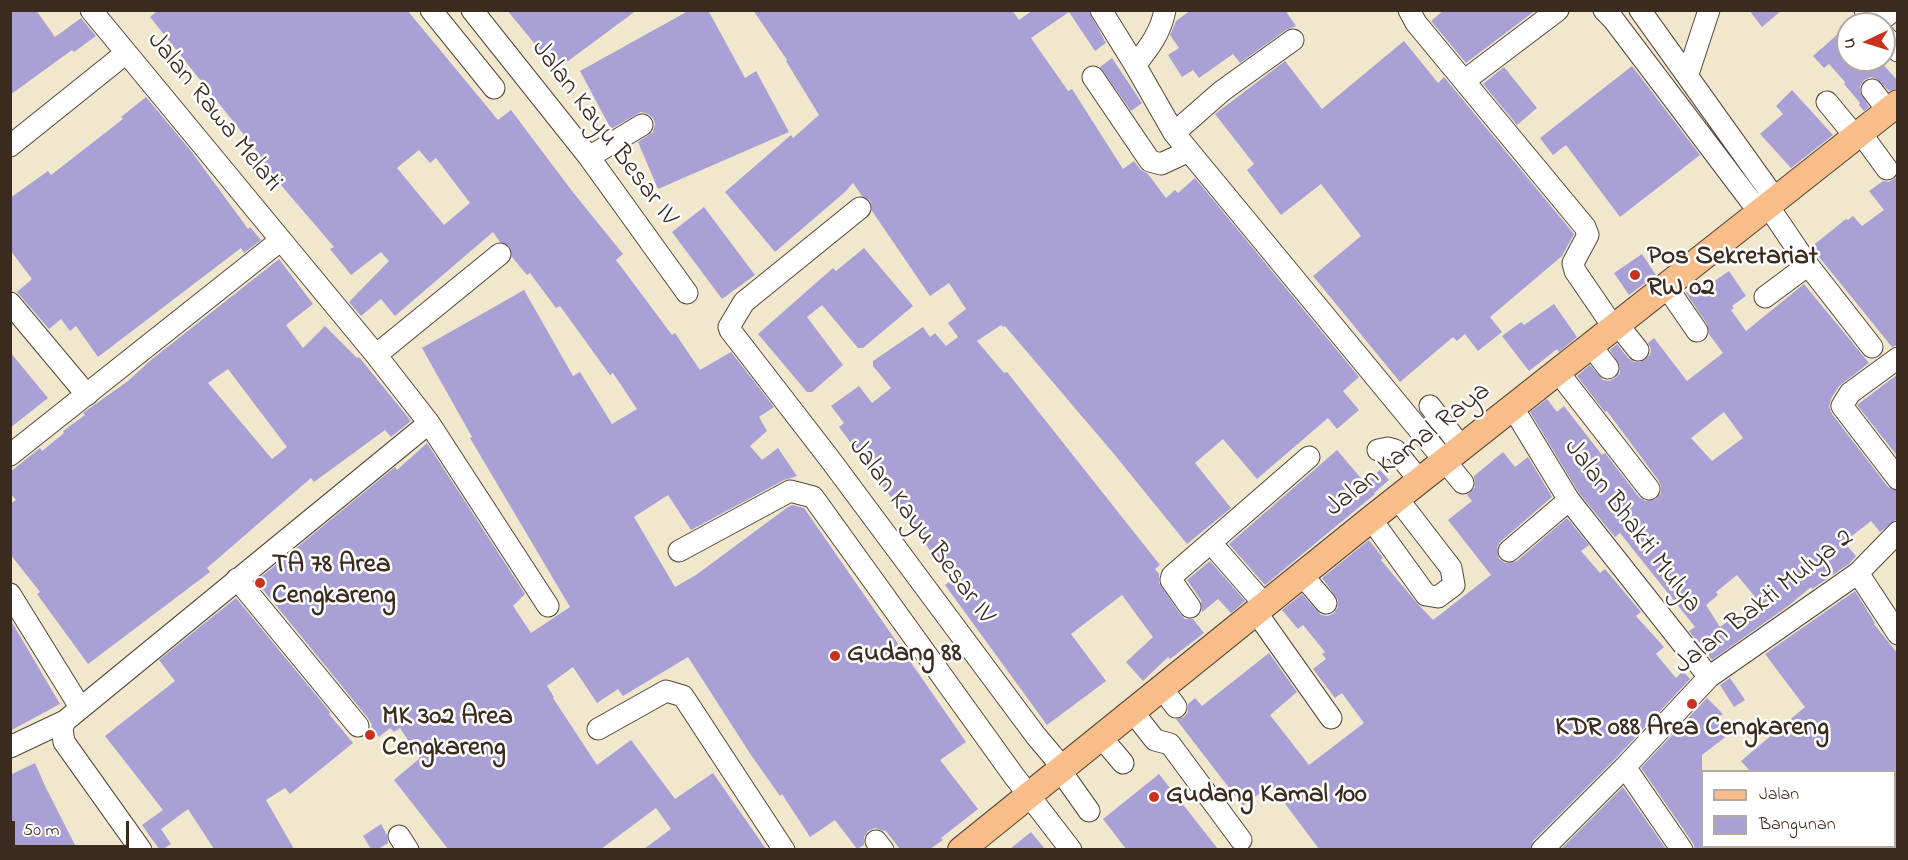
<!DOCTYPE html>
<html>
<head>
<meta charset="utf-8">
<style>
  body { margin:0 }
  #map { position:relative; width:1908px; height:860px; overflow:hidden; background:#f1e7cd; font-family:"Indie Flower",sans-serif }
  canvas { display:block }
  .frame { position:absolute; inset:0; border:12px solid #3b2a1e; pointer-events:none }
  .legend { position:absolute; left:1701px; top:770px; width:195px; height:78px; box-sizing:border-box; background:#fff; border:2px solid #b1aaa5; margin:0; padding:8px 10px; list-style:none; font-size:18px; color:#3b2a1e }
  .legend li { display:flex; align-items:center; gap:12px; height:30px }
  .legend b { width:30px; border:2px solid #b1aaa5 }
  .north { position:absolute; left:1836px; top:12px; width:60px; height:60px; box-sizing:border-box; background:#fff; border:2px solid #b1aaa5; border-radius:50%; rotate:266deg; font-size:16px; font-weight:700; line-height:24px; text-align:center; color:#3b2a1e }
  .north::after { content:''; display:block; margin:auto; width:21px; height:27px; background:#c8321e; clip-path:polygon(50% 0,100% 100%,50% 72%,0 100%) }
  .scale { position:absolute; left:12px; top:821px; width:117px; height:27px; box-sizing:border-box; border:3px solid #3b2a1e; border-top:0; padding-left:8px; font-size:18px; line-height:21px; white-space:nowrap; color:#3b2a1e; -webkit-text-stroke:4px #fff; paint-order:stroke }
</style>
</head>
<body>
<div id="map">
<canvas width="1908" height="860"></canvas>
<div class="frame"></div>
<ul class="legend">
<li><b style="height:8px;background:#f8bd88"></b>Jalan</li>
<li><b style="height:16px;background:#a9a1d6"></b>Bangunan</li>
</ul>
<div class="north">U</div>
<div class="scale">50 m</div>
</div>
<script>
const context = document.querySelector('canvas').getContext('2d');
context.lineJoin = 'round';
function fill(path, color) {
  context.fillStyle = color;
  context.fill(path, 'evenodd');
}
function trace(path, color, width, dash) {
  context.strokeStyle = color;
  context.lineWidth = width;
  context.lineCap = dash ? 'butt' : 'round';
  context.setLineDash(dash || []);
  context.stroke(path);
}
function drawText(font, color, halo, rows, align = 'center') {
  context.font = font + ' "Indie Flower",sans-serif';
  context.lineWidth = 5;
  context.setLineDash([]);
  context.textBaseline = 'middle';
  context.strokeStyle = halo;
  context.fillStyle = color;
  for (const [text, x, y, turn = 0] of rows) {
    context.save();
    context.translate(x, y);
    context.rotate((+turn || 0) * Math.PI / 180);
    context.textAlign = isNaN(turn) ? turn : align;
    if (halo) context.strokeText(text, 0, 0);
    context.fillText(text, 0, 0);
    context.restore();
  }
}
fill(new Path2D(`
  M10,10H36L55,37L81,18L96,36L74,52L72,50L10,95Z
  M158,10H407L498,120L511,110L572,191L623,254L616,260L672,335L675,333L700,370L731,352L774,407L759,417L767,431L750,446L762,460L778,448L797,476L784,480L691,530L668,495L634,517L675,587L696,575L788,507L792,505L804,508L966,742L940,760L978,809L941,838L943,840L930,849H900L885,830L884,831L875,828L868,831L864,837V845L857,849L835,820L810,837L782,794L780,796L751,755L688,657L623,696L618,689L597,703L573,667L547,686L554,697L553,698L597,765L631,740L675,799L713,773L766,849H644L671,829L656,808L601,849H448L394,780L420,758L400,728L394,732L390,728L379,737L371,726L372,725L368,718L256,581L395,467L397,470L427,443L525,594L513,606L531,633L570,607L470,438L472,437L422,348L524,290L573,376L580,372L612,424L637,409L613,373L610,375L560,306L556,308L530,273L527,275L512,257L509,246L500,242L493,232L395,316L381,299L361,316L349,302L389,261L381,252L351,275L330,249L334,247L257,157L260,155L150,17ZM419,150L430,163L436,158L470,203L444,225L397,168Z
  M507,10H637L556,70Z
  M690,10H708L745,78L756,71L789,132L658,189L638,142L653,132L655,124L653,118L648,114L641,112L611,129L580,71Z
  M753,10H1012L1019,20L1033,10H1088L1106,43L1095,51L1069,12L1031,38L1068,91L1072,89L1123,169L1134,161L1140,169L1148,174L1166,198L1175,190L1178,193L1195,178L1359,377L1343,391L1359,410L1337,429L1328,418L1257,479L1223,439L1195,463L1231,508L1187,544L1114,454L1005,326L1003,327L1001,325L977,341L1004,373L1007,372L1160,565L1155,569L1159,574V583L1180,614L1185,619H1193L1204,633L1170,659L1168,657L1143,681L1126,662L1153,637L1122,595L1071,634L1106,681L1047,725L945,585L952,580L839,427L844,423L831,406L859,386L872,403L891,388L873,366V361L923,327L930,337L935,333L946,346L958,337L948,323L966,309L949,283L930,296L872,211L870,200L862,196L853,183L845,192L775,252L725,192L791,135L793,138L819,115L786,61L787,60Z
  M1191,10H1285L1296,26L1286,30L1240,63L1233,54L1199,78L1193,70L1182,77L1168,55L1179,48L1170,35L1176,21Z
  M1444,10H1536L1466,63L1431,21Z
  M1749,10H1782L1762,27Z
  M1848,25V60H1856L1864,68L1873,60H1879L1898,81V88L1889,91L1877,79L1871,77L1864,80L1860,86V92L1869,107L1864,111L1859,105L1860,103L1844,84L1845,82L1829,64L1824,68L1813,56Z
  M1404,41L1438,83L1444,77L1574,234L1562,256L1490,317L1502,332L1478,351L1465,334L1457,341L1453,337L1400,382L1313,276L1361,236L1321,184L1281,215L1247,170L1254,164L1215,114L1285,61L1322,109Z
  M1112,58L1142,103L1131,111L1100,67Z
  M1632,66L1700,155L1620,217L1566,145L1553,155L1540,138Z
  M1504,67L1537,108L1517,125L1483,84Z
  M1792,90L1833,135L1791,168L1760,134L1783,114L1776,106Z
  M146,97L191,151L248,229L250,227L261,240L244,253L241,248L98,357L76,326L70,331L61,319L49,329L17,292L32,279L10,250V198L48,171L51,175L123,119L121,117Z
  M1898,176V345L1892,347L1811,247L1846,219L1848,220L1853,216L1862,226L1884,210L1869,191L1883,181L1889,182Z
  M704,207L755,275L722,299L672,232Z
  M864,248L913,306L863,348H858L822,305L807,317L843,365L812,392H807L758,334L833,268L836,271Z
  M1642,254L1656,275L1629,295L1614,273Z
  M279,259L313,304L286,325L303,348L325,326L357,358L359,357L411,421L391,437L385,430L314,482L311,478L207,568L210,572L88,664L37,594L40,592L10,554V504L16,500L10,493V472L40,448L42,451L64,433L63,431L85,415L83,413L128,381L151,360ZM228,369L287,447L272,459L208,383Z
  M1729,271L1746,296L1732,306L1734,308L1731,310L1746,331L1804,284L1869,363L1839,386L1831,399L1829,407L1832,414L1888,487L1898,491V518L1880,532L1871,521L1844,542L1856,556L1849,564L1812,589L1811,587L1788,606L1712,660L1689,631L1695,627L1620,533L1615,537L1579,493L1530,412L1547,399L1557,412L1564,406L1602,455L1605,453L1639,497L1645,501L1656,499L1661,493V487L1659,481L1607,411L1605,412L1577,376L1590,365L1603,380L1609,381L1615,378L1620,373V366L1610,350L1617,344L1628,358L1634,362H1640L1650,355L1651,349L1648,343L1654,338L1687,381L1723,353L1709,334L1707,324L1686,293L1696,286L1700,291ZM1724,412L1743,438L1712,461L1691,438ZM1737,575L1760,603L1734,623L1731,619L1720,627L1706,605L1718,595L1716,592Z
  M1554,304L1577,337L1559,352L1557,349L1529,371L1502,336L1521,322L1524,325Z
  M10,352L48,398L10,428Z
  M1898,374V457L1857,405Z
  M1337,450L1365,483L1380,470L1389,480L1374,493L1375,494L1265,585L1229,544Z
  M1503,452L1515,467L1528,457L1552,497L1500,542L1497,547L1499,559L1505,563L1517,561L1567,518L1589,545L1581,551L1600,573L1605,569L1641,612L1636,616L1664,647L1656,654L1676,678L1683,671L1690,679L1616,758L1533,841L1530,849H1319L1271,785L1243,806L1176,719L1184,717L1188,712V704L1195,698L1202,706L1269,653L1297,692L1270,715L1309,765L1364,723L1342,693L1335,698L1313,669L1326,659L1322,654L1325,652L1303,625L1298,629L1282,610L1302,594L1321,615L1328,616L1334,613L1338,607V600L1322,578L1369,540L1383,558L1381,560L1416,602L1433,620L1491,575L1448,520L1472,501L1467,495L1475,487L1474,476Z
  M1210,561L1245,601L1231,613L1218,599L1202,612L1201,600L1187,580Z
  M1855,591L1875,623L1874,624L1898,654V771H1750L1741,761L1805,707L1765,654Z
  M236,598L330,712L329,714L353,743L290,794L285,788L266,800L294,849H214L188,809L161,829L171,844L163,849H159L142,825L163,810L105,736L175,681L159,660Z
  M10,619L60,704L10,731Z
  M1730,678L1745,700L1734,707L1720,685Z
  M1707,698L1723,714L1715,719L1728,735L1702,755V849H1695L1693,843L1641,768Z
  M35,763L45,786L77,849H10V775Z
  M1159,774L1218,849H1126L1103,819Z
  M1623,787L1666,849H1561Z
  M381,824L387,835L388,843L378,849H371L363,836Z
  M1031,832L1045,849H1010Z`), '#a9a1d6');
const minor = new Path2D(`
  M91,10L376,355L429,423L548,606
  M431,10L494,88
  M472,10L589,157L687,293
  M1101,10L1135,65L1174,133L1463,483
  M1409,10L1416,23L1585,227L1588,235L1573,263L1575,271L1614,328
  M1604,10L1613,19L1750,200L1762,211
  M1640,10L1776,200
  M1865,10L1876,24L1894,10
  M1884,35L1898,51
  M1135,65C1149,48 1161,32 1165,10
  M1688,74L1709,10
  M1472,75L1558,10
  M1093,77L1150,161L1161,164L1189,151
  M1872,90L1888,111
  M1827,102L1855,136
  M1860,132L1887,169
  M1174,133L1222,91L1293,40
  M10,146L126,53
  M589,157L642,125
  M1768,206L1808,265L1872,347
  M860,208L744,302L729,327L730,330L829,458L1036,736L1063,768
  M1666,286L1697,331
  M1765,297L1808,265
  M10,303L87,395
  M1618,325L1638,350
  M1591,346L1608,368
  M376,355L500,254
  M1898,358L1850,393L1842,406L1898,479
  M1558,372L1649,489
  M1430,406L1462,448
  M1513,408L1569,500L1709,677
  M1378,450L1388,448L1395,450L1420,481
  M10,455L281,240
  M1371,519L1426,595L1438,597L1454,585L1451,568L1397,498
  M1211,543L1265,605
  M679,551L790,491L813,497L1014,776L1071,850
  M1509,551L1569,500
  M1858,573L1898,634
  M1302,575L1326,603
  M237,579L358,726
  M10,594L80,707
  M1190,607L1171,580L1172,576L1309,457
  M1256,612L1331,718
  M1162,688L1176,707
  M1132,711L1155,740L1170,744L1241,840
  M598,729L666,691L683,696L784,850
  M1101,737L1123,763
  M10,747L65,721
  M1625,767L1682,850
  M1060,770L1089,811
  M399,836L408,850
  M876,841L883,850
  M141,850L64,742L62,729L65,721L429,423
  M1542,850L1625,767L1709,677L1858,573L1898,532`);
const major = new Path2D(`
  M961,850L1371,519L1898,103`);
trace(minor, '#564638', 23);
trace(major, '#564638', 28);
trace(minor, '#fff', 21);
trace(major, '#f8bd88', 26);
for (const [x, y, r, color] of [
  [1635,275,6,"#c8321e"],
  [260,583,6,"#c8321e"],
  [835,656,6,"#c8321e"],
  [1692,704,6,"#c8321e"],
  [370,735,6,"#c8321e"],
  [1154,797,6,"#c8321e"]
]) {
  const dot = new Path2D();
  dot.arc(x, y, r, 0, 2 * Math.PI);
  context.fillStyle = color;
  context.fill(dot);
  trace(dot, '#fff', 2);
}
drawText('27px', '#3b2a1e', '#fff', [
  ["Jalan Rawa Melati",213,113,51],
  ["Jalan Kayu Besar IV",603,134,53],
  ["Jalan Kamal Raya",1409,451,-38],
  ["Jalan Bhakti Mulya",1631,527,53],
  ["Jalan Kayu Besar IV",920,532,53],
  ["Jalan Bakti Mulya 2",1765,603,-38]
]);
drawText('bold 27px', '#3b2a1e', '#fff', [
  ["Pos Sekretariat",1647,259],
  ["RW 02",1647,290],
  ["TA 78 Area",272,567],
  ["Cengkareng",272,598],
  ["Gudang 88",847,656],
  ["MK 302 Area",382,719],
  ["Cengkareng",382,750],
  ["KDR 088 Area Cengkareng",1692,730,"center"],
  ["Gudang Kamal 100",1166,797]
], 'left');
</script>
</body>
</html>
